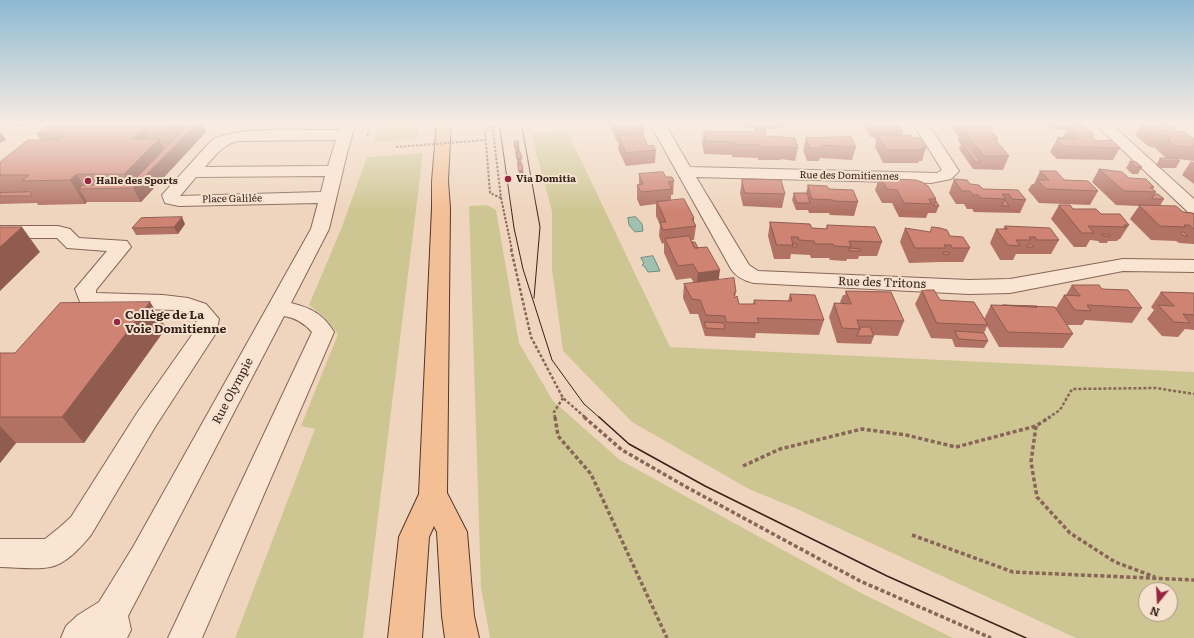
<!DOCTYPE html>
<html>
<head>
<meta charset="utf-8">
<style>
  body { margin:0 }
  #map { position:relative; width:1194px; height:638px; overflow:hidden; background:#efd5be; font-family:Literata,serif }
  canvas { display:block }
  .north { position:absolute; left:1138px; top:582px; width:40px; height:40px; box-sizing:border-box; background:#f6e1ce; border:1px solid #aa9587; border-radius:50%; rotate:198deg; font-size:11px; font-weight:700; line-height:16px; text-align:center; color:#37221c }
  .north::after { content:''; display:block; margin:auto; width:14px; height:18px; background:#982542; clip-path:polygon(50% 0,100% 100%,50% 72%,0 100%) }
</style>
</head>
<body>
<div id="map">
<canvas width="1194" height="638"></canvas>
<div class="north">N</div>
</div>
<script>
const context = document.querySelector('canvas').getContext('2d');
context.lineJoin = 'round';
function fill(path, color) {
  context.fillStyle = color;
  context.fill(path, 'evenodd');
}
function trace(path, color, width, dash) {
  context.strokeStyle = color;
  context.lineWidth = width;
  context.lineCap = dash ? 'butt' : 'round';
  context.setLineDash(dash || []);
  context.stroke(path);
}
function drawText(font, color, halo, rows, align = 'center') {
  context.font = font + ' Literata,serif';
  context.lineWidth = 4;
  context.setLineDash([]);
  context.textBaseline = 'middle';
  context.strokeStyle = halo;
  context.fillStyle = color;
  for (const [text, x, y, turn = 0] of rows) {
    context.save();
    context.translate(x, y);
    context.rotate((+turn || 0) * Math.PI / 180);
    context.textAlign = isNaN(turn) ? turn : align;
    if (halo) context.strokeText(text, 0, 0);
    context.fillText(text, 0, 0);
    context.restore();
  }
}
fill(new Path2D(`
  M380,122H419L417,138L373,143Z
  M567,131L670,347L1194,372V638H1076L795,508L749,489L632,422L563,351L552,269V211L531,134ZM1146,590H1170V614H1146Z
  M423,153L363,638H235L315,429L301,426L338,334L323,316L309,305L342,227L367,157Z
  M487,205L496,210L519,343L553,401L620,460L861,593L953,638H490L481,588L469,206Z`), '#cdc692');
const water = new Path2D(`
  M636,217L642,224L643,231L635,232L629,225L628,218Z
  M653,256L660,271L648,272L645,267L642,265L644,263L641,258Z`);
fill(water, '#a2c0b0');
trace(water, '#698e7c', 1);
const minor = new Path2D(`
  M341,122H356L347,153L329,229L291,303C311,308 323,314 334,332L202,638H168L312,332C304,323 296,318 284,316L128,616L131,630L127,638H61L66,626L78,615L99,602L133,547L311,229L318,203L179,206L165,203L162,195L211,141C233,125 309,131 339,130ZM336,140L328,166L205,167C215,156 223,144 238,141ZM325,176L321,192L180,196L196,177Z
  M649,122H664L690,167L937,173L942,170L912,122H927L959,171L951,179L931,183L696,177L749,265L758,271L969,280L1010,279L1123,259L1194,260V272L1123,271L1010,293L969,294L754,283C745,281 736,277 731,269Z
  M1093,122H1109L1194,199V213L1188,212Z
  M0,226H58L70,229L79,238L127,241L131,247L96,290V293L163,295L188,298L206,304L219,319L216,333L155,427L91,535C81,547 66,564 50,567C34,570 16,567 0,567V539H45L60,527L71,517L137,413L194,332L197,319L189,313L177,310L98,308L80,302L75,289L107,251L67,248L57,238H0Z`);
const major = new Path2D(`
  M437,122H451L448,181L450,208L447,493L467,532L474,616L479,638H445L442,616L437,532L434,526L429,537L422,638H388L399,537L419,494L432,208V181Z`);
trace(minor, '#886557', 2);
trace(major, '#55352b', 2);
trace(new Path2D(`
  M492,122L501,198L512,250
  M367,136L371,122
  M501,198L490,193L485,131L492,126L541,122`), '#886557', 2, [2.5, 1.5]);
trace(new Path2D(`
  M511,249L531,337L563,398L586,418
  M555,418L554,412L563,398
  M1048,418L1060,410L1072,389L1156,388L1194,394`), '#886557', 2.5, [3, 2]);
trace(new Path2D(`
  M555,417L558,436L591,474L667,638
  M584,417L622,450L690,489L860,581L991,638
  M1036,426L1031,462L1037,497L1070,533L1115,562L1155,577
  M743,466L780,449L862,429L906,435L956,447L1036,426L1050,417
  M912,535L1013,572L1194,580`), '#886557', 3.5, [4, 2.5]);
fill(minor, '#fae4d2');
fill(major, '#f4bf94');
trace(new Path2D(`
  M499,122L514,228L523,269L552,360L584,404L600,418
  M521,122L540,227L534,298`), '#37221c', 1);
trace(new Path2D(`
  M599,417L629,444L705,486L887,576L1026,638`), '#37221c', 1.5);
trace(new Path2D(`
  M396,147L486,140`), '#886557', 2, [2.5, 1.5]);
fill(new Path2D(`
  M5,122H34L26,127L6,125Z
  M52,122H202L206,132L141,202H87L85,204L38,205L37,203L0,204V162L41,140L37,134Z
  M610,122H638V124L644,128V138L648,146L656,150L655,163L626,166L618,149L619,143H618L610,127Z
  M684,122H721L720,125L685,126Z
  M745,122H784L783,128L775,127V129H765L766,137L798,148L795,161L781,159V160H758V158L732,157V155L704,154L702,143L704,131L754,132L755,128H746Z
  M793,122H841L840,126L794,125Z
  M863,122H898L900,125L899,126L903,131L902,135L913,138L926,148L922,161H919L918,163H883L875,147L876,141L874,137H870L863,124Z
  M952,122H986L992,129L990,131L998,138L996,141L1009,156L1003,170L973,169L959,149L961,145L958,140L959,137L950,125Z
  M1019,122H1083L1081,127L1096,141L1120,148L1113,160L1057,159L1050,152L1057,139H1058V137L1062,138L1067,130L1052,129L1047,124L1020,123Z
  M1142,123L1179,132L1194,139V161L1178,159L1180,161L1176,168H1159L1156,165L1160,158H1166L1155,148L1148,146L1135,135Z
  M806,138L856,147L852,160L820,158L819,161H807L803,150Z
  M518,141L524,177L520,178L514,142Z
  M1130,161L1142,167L1138,174H1132L1126,168Z
  M1191,161L1194,162V184L1182,175Z
  M1099,169L1154,187L1153,189L1156,192L1155,194L1164,199L1160,206L1183,212L1194,214V244L1179,243L1176,241L1151,240L1130,219L1139,206L1116,205L1092,182Z
  M1040,171L1064,180L1098,191L1090,205L1039,203L1028,190L1032,184H1034Z
  M639,174L666,177L674,181L673,195H671V201L694,218V222L696,226L694,240H691L692,242L698,248L719,279L736,292L735,297L739,304H753L754,300L788,301L790,294L824,320L819,335L756,333L755,338L705,336L698,314H690L683,298L684,284L694,283L691,278L676,280L664,253V243L662,244L659,236L660,225L656,216V204L640,206L637,199V185H639Z
  M880,176L893,179L936,199V201L939,206L936,213H928L926,218L899,217L892,203H882L875,190Z
  M742,179L785,194L782,208L743,206L740,193Z
  M954,179L983,189L1018,190L1026,200L1020,213L974,212L972,209H967L964,204H956L949,193Z
  M808,185L829,189L858,202L854,216L830,215L829,213H809L808,210H796L792,200L794,193H806Z
  M1059,205L1073,209L1100,213L1129,225L1120,239H1119L1117,241H1108L1107,243H1100L1098,241L1090,240L1086,247H1074L1051,219Z
  M770,222L812,228L826,229L827,225L882,242L877,256H859L858,259H847L846,261L830,260L829,258H811L810,255L791,254L790,259H774L768,236Z
  M185,224L178,234L136,235L132,228Z
  M1005,226L1059,240L1051,254H1016L1013,260H1000L990,243L996,229H1003Z
  M905,228L950,236L970,248L963,262H940L909,263L900,242Z
  M1072,285L1102,289L1142,308L1132,323L1085,320L1082,325H1067L1073,334L1063,348L999,347L987,326L984,333L988,341L984,348L955,347L952,339L931,338L915,304L922,290L940,300L984,319L991,305L1037,307L1056,308L1064,295H1066Z
  M846,291L904,321L898,336L873,335L874,336L871,344L837,343L829,317L834,303H841L840,302L843,295H845Z
  M1161,292L1194,293V330L1185,329L1178,337L1162,336L1147,319L1154,310L1151,307Z
  M150,302L166,328L84,443H16L0,463V353H15Z`), '#b17163');
fill(new Path2D(`
  M24,122H34L26,127Z
  M177,122H202L206,132L141,202L133,188H132L124,174L132,139L145,127L153,145L159,139L167,154L179,142L172,127Z
  M2,133L6,140L0,143V134Z
  M523,170L524,177L520,178L519,171Z
  M77,174L85,189H79L87,202L85,204L70,180Z
  M182,217L185,224L178,234L174,227Z
  M22,227L40,252L0,291V247Z
  M720,270L718,285L696,288L698,273Z
  M150,302L166,328L84,443L62,417Z
  M0,426L16,443L0,463Z`), '#905c50');
const building = new Path2D(`
  M52,122H177L172,127H145L132,139H159L124,174H77L70,180L22,181L29,175H0V162L28,140H58L66,133L37,134Z
  M191,122H198L133,188L79,189L83,185L130,184Z
  M614,122H638V124H642L644,128L618,130Z
  M873,122H898L900,125H894L897,130L880,129L878,125L874,124Z
  M963,122H986L992,129H988L998,138H994L1009,156H984L966,133L963,128H967Z
  M1142,123L1170,124L1179,132H1184L1194,139V147L1175,146L1168,140L1170,139L1166,136L1155,134Z
  M899,126L903,131H898Z
  M1068,126L1085,127L1094,135L1092,137L1096,141L1112,140L1120,148L1063,146L1057,139H1077L1078,137Z
  M755,128H765L766,137L771,136L795,138L798,148L783,146V147H761L760,145L734,144V142L705,141L704,131L756,132Z
  M642,134L648,146L653,145L656,150L626,153L619,136Z
  M878,135H911L913,138H920L926,148H921L923,150H887Z
  M851,137L856,147L821,145L823,148H810L806,138Z
  M1058,137L1068,139H1058Z
  M518,141L519,148H515L514,142Z
  M962,142L966,143L981,162H976Z
  M1159,142H1162L1165,144L1164,146Z
  M520,152L522,159H517L516,153Z
  M1160,158H1176L1180,161H1163Z
  M1130,161L1136,162L1142,167H1136Z
  M518,163L522,164L523,170L519,171Z
  M1099,169L1122,172L1129,178L1146,179L1154,187H1150L1156,192L1124,191Z
  M1040,171H1056L1064,180L1088,181L1098,191L1046,189L1037,180H1049Z
  M663,172L666,177H672L674,181L668,182L672,189L641,192L637,185L643,184L639,174Z
  M880,176L891,177L893,179L916,180L922,182L928,186L936,199H929L931,204L904,203L897,190L887,189Z
  M742,179L781,180L785,194L745,193Z
  M954,179L967,180L970,184L979,185L983,189L1018,190L1026,200L1012,199L1009,194H1002L1006,199L980,198L978,195H973L970,191H962Z
  M808,185L827,186L829,189L853,190L858,202L834,201L833,200L812,199Z
  M30,192L32,196H0V193Z
  M794,193H807L810,203H797Z
  M1155,194H1158L1164,199H1152Z
  M684,199L694,218L692,219L696,226L663,230L660,222H666L657,202Z
  M1005,200L1009,206H1002Z
  M936,201L939,206H934Z
  M1059,205H1070L1073,209H1096L1101,214H1120L1129,225H1124L1126,227L1088,226L1094,233H1082Z
  M1139,205L1176,206L1183,212L1192,213L1194,214V229L1189,225H1184L1186,227L1160,226Z
  M182,217L174,227L132,228L141,218Z
  M770,222L810,224L812,228L827,229V225L875,227L882,242L849,241L851,247L834,246L833,244H815L814,241L799,240L798,237H791L793,245H777Z
  M1005,226L1050,228L1059,240H1037L1035,237H1029L1031,240H1016L1020,246L1008,245L996,229H1007Z
  M0,227H22L0,247Z
  M932,227L940,228L947,230L950,236L963,237L970,248H952L951,245H944L946,248H915L905,228L930,232Z
  M1183,232H1184L1188,236H1184L1181,234Z
  M1102,234H1109L1111,236H1104Z
  M689,236L695,248L707,247L720,270L698,273L693,264L678,266L665,239Z
  M692,242H695L698,248H695Z
  M793,244H797V247H793Z
  M1029,244H1031L1034,247H1027Z
  M850,248L860,249L861,251H849Z
  M944,252H948L949,255L943,254Z
  M734,278L736,292L734,293L735,298L737,296L739,304H755L754,300L792,301L790,294L815,295L824,320L757,318L759,323L726,322L725,316L706,315L700,300L692,299L684,284Z
  M1072,285H1099L1102,289L1128,290L1142,308L1087,305L1091,311L1075,310L1064,295L1080,296Z
  M922,290H934L940,300L974,302L988,325L937,323Z
  M846,291L891,292L904,321L857,320L860,329L842,328L834,303L851,304Z
  M1161,292L1194,293V315L1183,314L1190,323L1174,322L1158,305L1174,306Z
  M150,302L62,417H0V353H15L60,303Z
  M991,305L1055,307L1073,334L1008,332Z
  M1003,305L1037,306V307Z
  M705,322L724,323L725,329L706,328Z
  M859,327H870L874,336H857L860,329Z
  M955,331L984,333L988,341L959,339Z`);
fill(building, '#ce8373');
trace(building, '#905c50', 1);
const sky = context.createLinearGradient(0, 0, 0, 212);
sky.addColorStop(0, '#8cb9d2');
sky.addColorStop(0.58, '#f8ece2');
sky.addColorStop(1, '#f8ece200');
context.fillStyle = sky;
context.fillRect(0, 0, 1194, 212);
for (const [x, y, r, color] of [
  [508,179,4,"#982542"],
  [88,181,4,"#982542"],
  [117,322,4,"#982542"]
]) {
  const dot = new Path2D();
  dot.arc(x, y, r, 0, 2 * Math.PI);
  context.fillStyle = color;
  context.fill(dot);
  trace(dot, '#f6e1ce', 1.5);
}
drawText('10px', '#37221c', '#f6e1ce', [
  ["Rue des Domitiennes",849,176,1],
  ["Place Galilée",232,199,-1]
]);
drawText('bold 10px', '#37221c', '#f6e1ce', [
  ["Via Domitia",516,179],
  ["Halle des Sports",96,181]
], 'left');
drawText('12px', '#37221c', '#f6e1ce', [
  ["Rue des Tritons",882,283,2],
  ["Rue Olympie",233,391,-62]
]);
drawText('bold 12px', '#37221c', '#f6e1ce', [
  ["Collège de La",125,315],
  ["Voie Domitienne",125,329]
], 'left');
</script>
</body>
</html>
